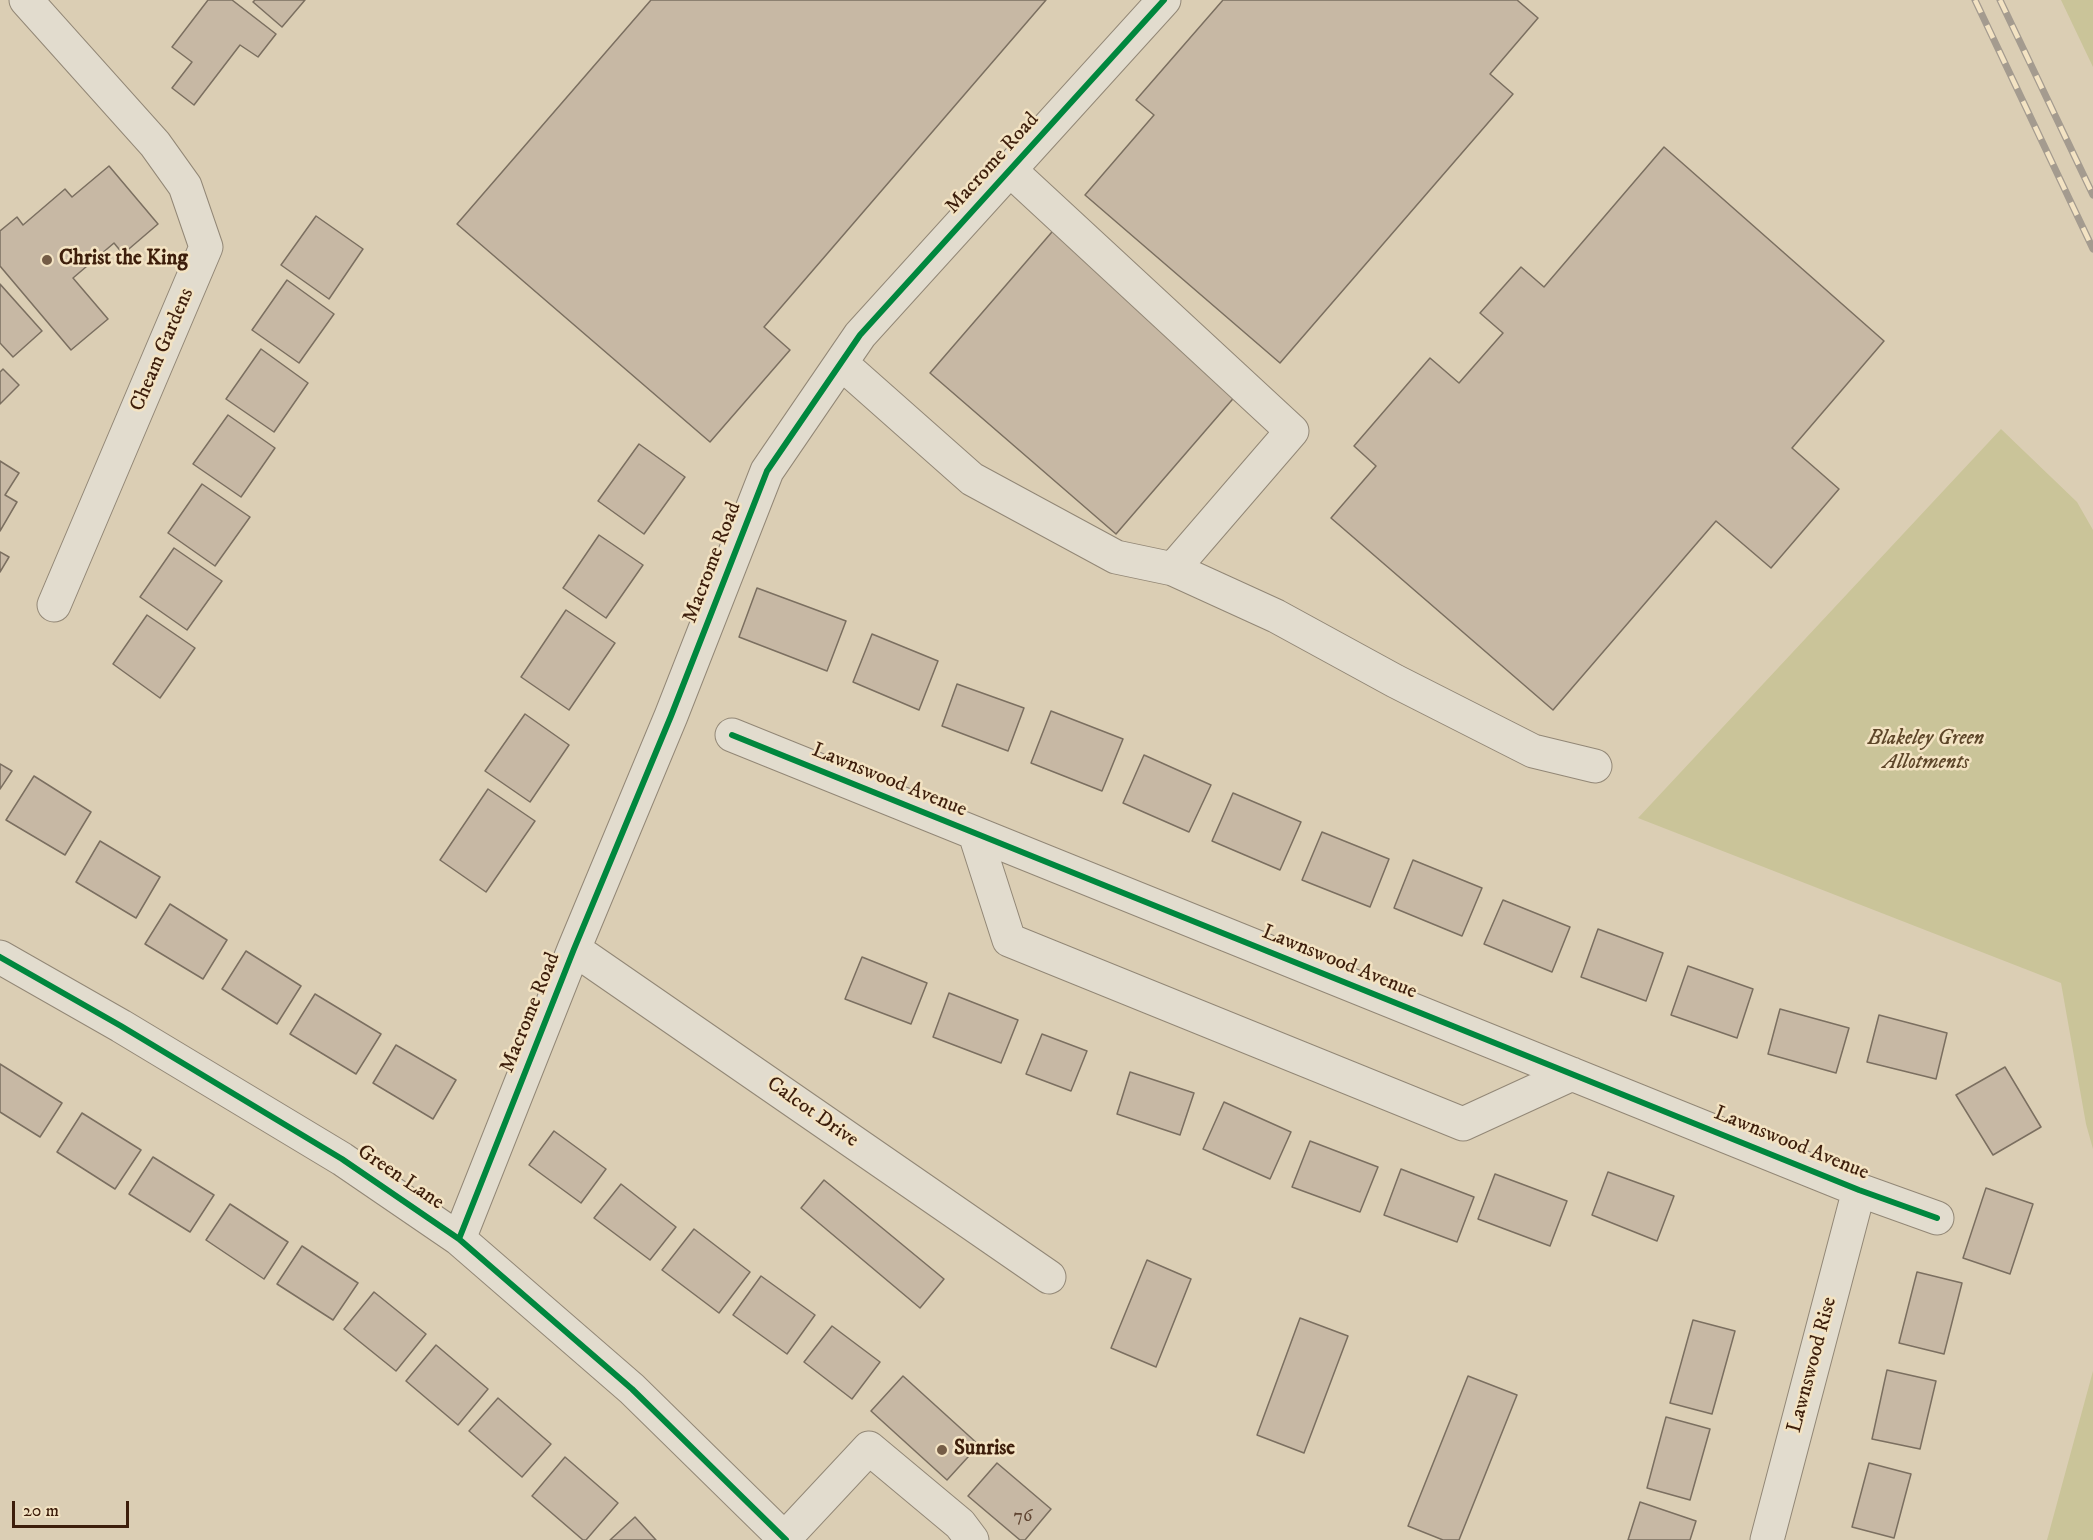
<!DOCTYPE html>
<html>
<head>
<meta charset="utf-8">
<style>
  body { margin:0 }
  #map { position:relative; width:2093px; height:1540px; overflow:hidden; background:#dbceb4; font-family:"IM FELL DW Pica",serif }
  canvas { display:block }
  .scale { position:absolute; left:12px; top:1501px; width:117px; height:27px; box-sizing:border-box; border:3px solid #3d1e0b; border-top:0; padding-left:8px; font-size:18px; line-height:21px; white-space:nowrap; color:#3d1e0b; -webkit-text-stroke:4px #f3e3c3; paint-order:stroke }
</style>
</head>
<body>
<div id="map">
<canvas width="2093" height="1540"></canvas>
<div class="scale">20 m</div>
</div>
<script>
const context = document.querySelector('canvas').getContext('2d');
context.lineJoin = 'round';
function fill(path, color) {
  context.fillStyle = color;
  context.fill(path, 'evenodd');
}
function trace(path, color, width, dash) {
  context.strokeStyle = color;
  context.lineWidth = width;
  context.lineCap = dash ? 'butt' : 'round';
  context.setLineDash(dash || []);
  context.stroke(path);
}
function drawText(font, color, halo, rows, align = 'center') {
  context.font = font + ' "IM FELL DW Pica",serif';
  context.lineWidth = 5;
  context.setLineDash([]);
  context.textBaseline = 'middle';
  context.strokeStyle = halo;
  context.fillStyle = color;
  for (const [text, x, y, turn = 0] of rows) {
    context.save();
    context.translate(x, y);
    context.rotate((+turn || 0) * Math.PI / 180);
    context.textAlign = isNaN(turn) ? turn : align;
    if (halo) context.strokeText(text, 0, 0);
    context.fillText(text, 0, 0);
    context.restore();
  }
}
fill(new Path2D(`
  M2061,0H2093V67Z
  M2001,429L2077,502L2093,530V1149L2086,1124L2061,983L1638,818Z
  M2093,1371V1540H2047Z`), '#cac499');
const building = new Path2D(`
  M208,0H232L276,34L258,57L240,45L194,105L172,88L192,62L172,47Z
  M255,0H305L282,27L253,2Z
  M651,0H1046L764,327L790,350L710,442L457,224Z
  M1223,0H1517L1538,18L1490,74L1513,94L1280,363L1085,195L1154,115L1136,100Z
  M1664,147L1884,341L1792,448L1839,489L1771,568L1716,521L1553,710L1331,518L1376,466L1354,446L1430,358L1459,383L1503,333L1480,313L1521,267L1544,287Z
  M109,166L158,224L123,254L114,243L73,278L108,319L71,350L0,266V231L17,217L23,225L65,189L72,197Z
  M316,216L363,249L329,299L281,265Z
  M1058,225L1244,386L1116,534L930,373Z
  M287,280L334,314L299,363L252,330Z
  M0,284L42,331L13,357L0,343Z
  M261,349L308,383L274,432L226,399Z
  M3,369L19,385L0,404V372Z
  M228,415L275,448L241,497L193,464Z
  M639,444L685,477L644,534L598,501Z
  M0,461L19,473L5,495L17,502L0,531Z
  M202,484L250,517L215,566L168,533Z
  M599,535L643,565L606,618L563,588Z
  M174,548L222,581L187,630L140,597Z
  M0,552L9,557L0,572Z
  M757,588L846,621L827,671L739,637Z
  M566,610L615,643L569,710L521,677Z
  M147,615L195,648L160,698L113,664Z
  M872,634L938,661L919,710L853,682Z
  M957,684L1024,708L1008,751L942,726Z
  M1051,711L1123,739L1102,791L1031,763Z
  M525,714L569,745L530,802L485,771Z
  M1144,755L1211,785L1189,832L1123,803Z
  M0,764L12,771L0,789Z
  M34,776L91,812L65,855L6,820Z
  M488,789L535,821L486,892L440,860Z
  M1233,793L1301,822L1280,870L1212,841Z
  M1322,832L1389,859L1370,907L1302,880Z
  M100,841L160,877L136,918L76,882Z
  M1413,860L1482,888L1462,936L1394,908Z
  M1503,900L1570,927L1552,972L1484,944Z
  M170,904L227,940L203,979L145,944Z
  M1598,929L1663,953L1646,1001L1581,977Z
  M246,951L301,986L277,1024L222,989Z
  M862,957L927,983L911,1024L845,999Z
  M1688,966L1753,989L1737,1038L1671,1015Z
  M949,993L1018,1020L1001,1063L933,1037Z
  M315,994L381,1034L356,1074L290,1034Z
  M1780,1009L1849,1028L1836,1073L1768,1054Z
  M1879,1015L1947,1033L1936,1079L1867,1062Z
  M1042,1034L1087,1051L1071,1091L1026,1074Z
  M396,1045L456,1080L433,1119L373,1083Z
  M0,1064L62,1103L40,1137L0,1112Z
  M2005,1067L2041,1127L1993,1155L1956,1095Z
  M1130,1072L1194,1093L1180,1135L1117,1114Z
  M1224,1102L1291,1132L1270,1179L1203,1149Z
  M82,1113L141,1150L115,1189L57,1152Z
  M554,1131L606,1169L581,1203L529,1165Z
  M1310,1141L1378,1167L1360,1212L1292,1187Z
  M153,1157L214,1195L190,1232L129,1194Z
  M1401,1169L1474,1197L1457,1242L1384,1215Z
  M1608,1172L1674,1196L1657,1241L1592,1215Z
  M1495,1174L1567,1201L1550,1246L1478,1219Z
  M824,1180L944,1279L920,1308L801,1208Z
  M621,1184L676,1227L650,1260L594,1218Z
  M1986,1188L2033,1204L2010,1274L1963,1258Z
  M230,1204L288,1242L264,1279L206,1240Z
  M694,1229L750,1272L719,1313L662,1270Z
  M302,1246L358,1283L333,1320L277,1284Z
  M1147,1260L1191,1279L1156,1367L1111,1348Z
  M1917,1272L1962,1283L1944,1354L1899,1343Z
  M761,1276L815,1315L787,1354L733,1315Z
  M374,1292L426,1334L396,1371L344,1329Z
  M1300,1318L1348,1336L1304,1453L1257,1435Z
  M1693,1320L1735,1331L1712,1414L1670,1403Z
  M832,1326L880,1362L852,1399L804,1362Z
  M436,1345L488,1389L458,1425L406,1381Z
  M1887,1370L1936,1381L1920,1449L1872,1439Z
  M903,1376L979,1445L947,1480L871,1411Z
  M1468,1376L1517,1395L1459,1540H1443L1408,1526Z
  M498,1398L551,1444L522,1477L469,1431Z
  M1666,1417L1710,1429L1690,1500L1647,1488Z
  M565,1457L618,1503L586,1540H583L532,1496Z
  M997,1463L1051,1509L1025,1540H1020L968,1496Z
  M1869,1463L1911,1474L1894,1538L1852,1527Z
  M1640,1502L1696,1521L1690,1540H1628Z
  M635,1517L656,1540H610Z`);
fill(building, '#c7b8a4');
trace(building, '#7b6f60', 1.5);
const minor = new Path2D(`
  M26,0L155,144L185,186L206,247L54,605
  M1010,170L1292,431L1173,569
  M841,363L972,479L1116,557L1173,569L1276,616L1395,681L1533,751L1595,766
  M732,735L1859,1190L1937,1218
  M975,834L1009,940L1463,1124L1572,1074
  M574,949L1049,1277
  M0,957L121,1026L342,1159L459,1239L632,1389L786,1540
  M459,1239L574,949L671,716L767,471L860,335L1164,0
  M785,1538L869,1448L960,1524L972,1540
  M1767,1540L1859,1190`);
trace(minor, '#928776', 35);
trace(minor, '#e2dcce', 33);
const rail = new Path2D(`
  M1975,0L2093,249
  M2000,0L2093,195`);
trace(rail, '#a49b8f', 7);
trace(rail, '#f3e3c3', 4.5, [14]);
trace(new Path2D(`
  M732,735L1859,1190L1937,1218
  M0,957L121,1026L342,1159L459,1239L632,1389L786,1540
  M459,1239L574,949L671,716L767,471L860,335L1164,0`), '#00873e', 6);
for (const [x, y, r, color] of [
  [47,260,6,"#745c46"],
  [942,1450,6,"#745c46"]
]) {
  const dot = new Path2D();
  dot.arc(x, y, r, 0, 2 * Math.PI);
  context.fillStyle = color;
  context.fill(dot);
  trace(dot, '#f3e3c3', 2);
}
drawText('18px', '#604532', null, [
  ["76",1023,1517]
]);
drawText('21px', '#3d1e0b', '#f3e3c3', [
  ["Macrome Road",993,164,-48],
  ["Cheam Gardens",163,350,-67],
  ["Macrome Road",713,563,-69],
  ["Lawnswood Avenue",889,781,22],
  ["Lawnswood Avenue",1339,963,22],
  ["Macrome Road",531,1013,-68],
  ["Calcot Drive",812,1113,35],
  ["Lawnswood Avenue",1791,1144,22],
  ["Green Lane",400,1178,34],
  ["Lawnswood Rise",1813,1365,-75]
]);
drawText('bold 21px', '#3d1e0b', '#f3e3c3', [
  ["Christ the King",59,260],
  ["Sunrise",954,1450]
], 'left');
drawText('italic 21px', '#5d4629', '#f3e3c3', [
  ["Blakeley Green",1926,740],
  ["Allotments",1926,764]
]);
</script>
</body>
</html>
